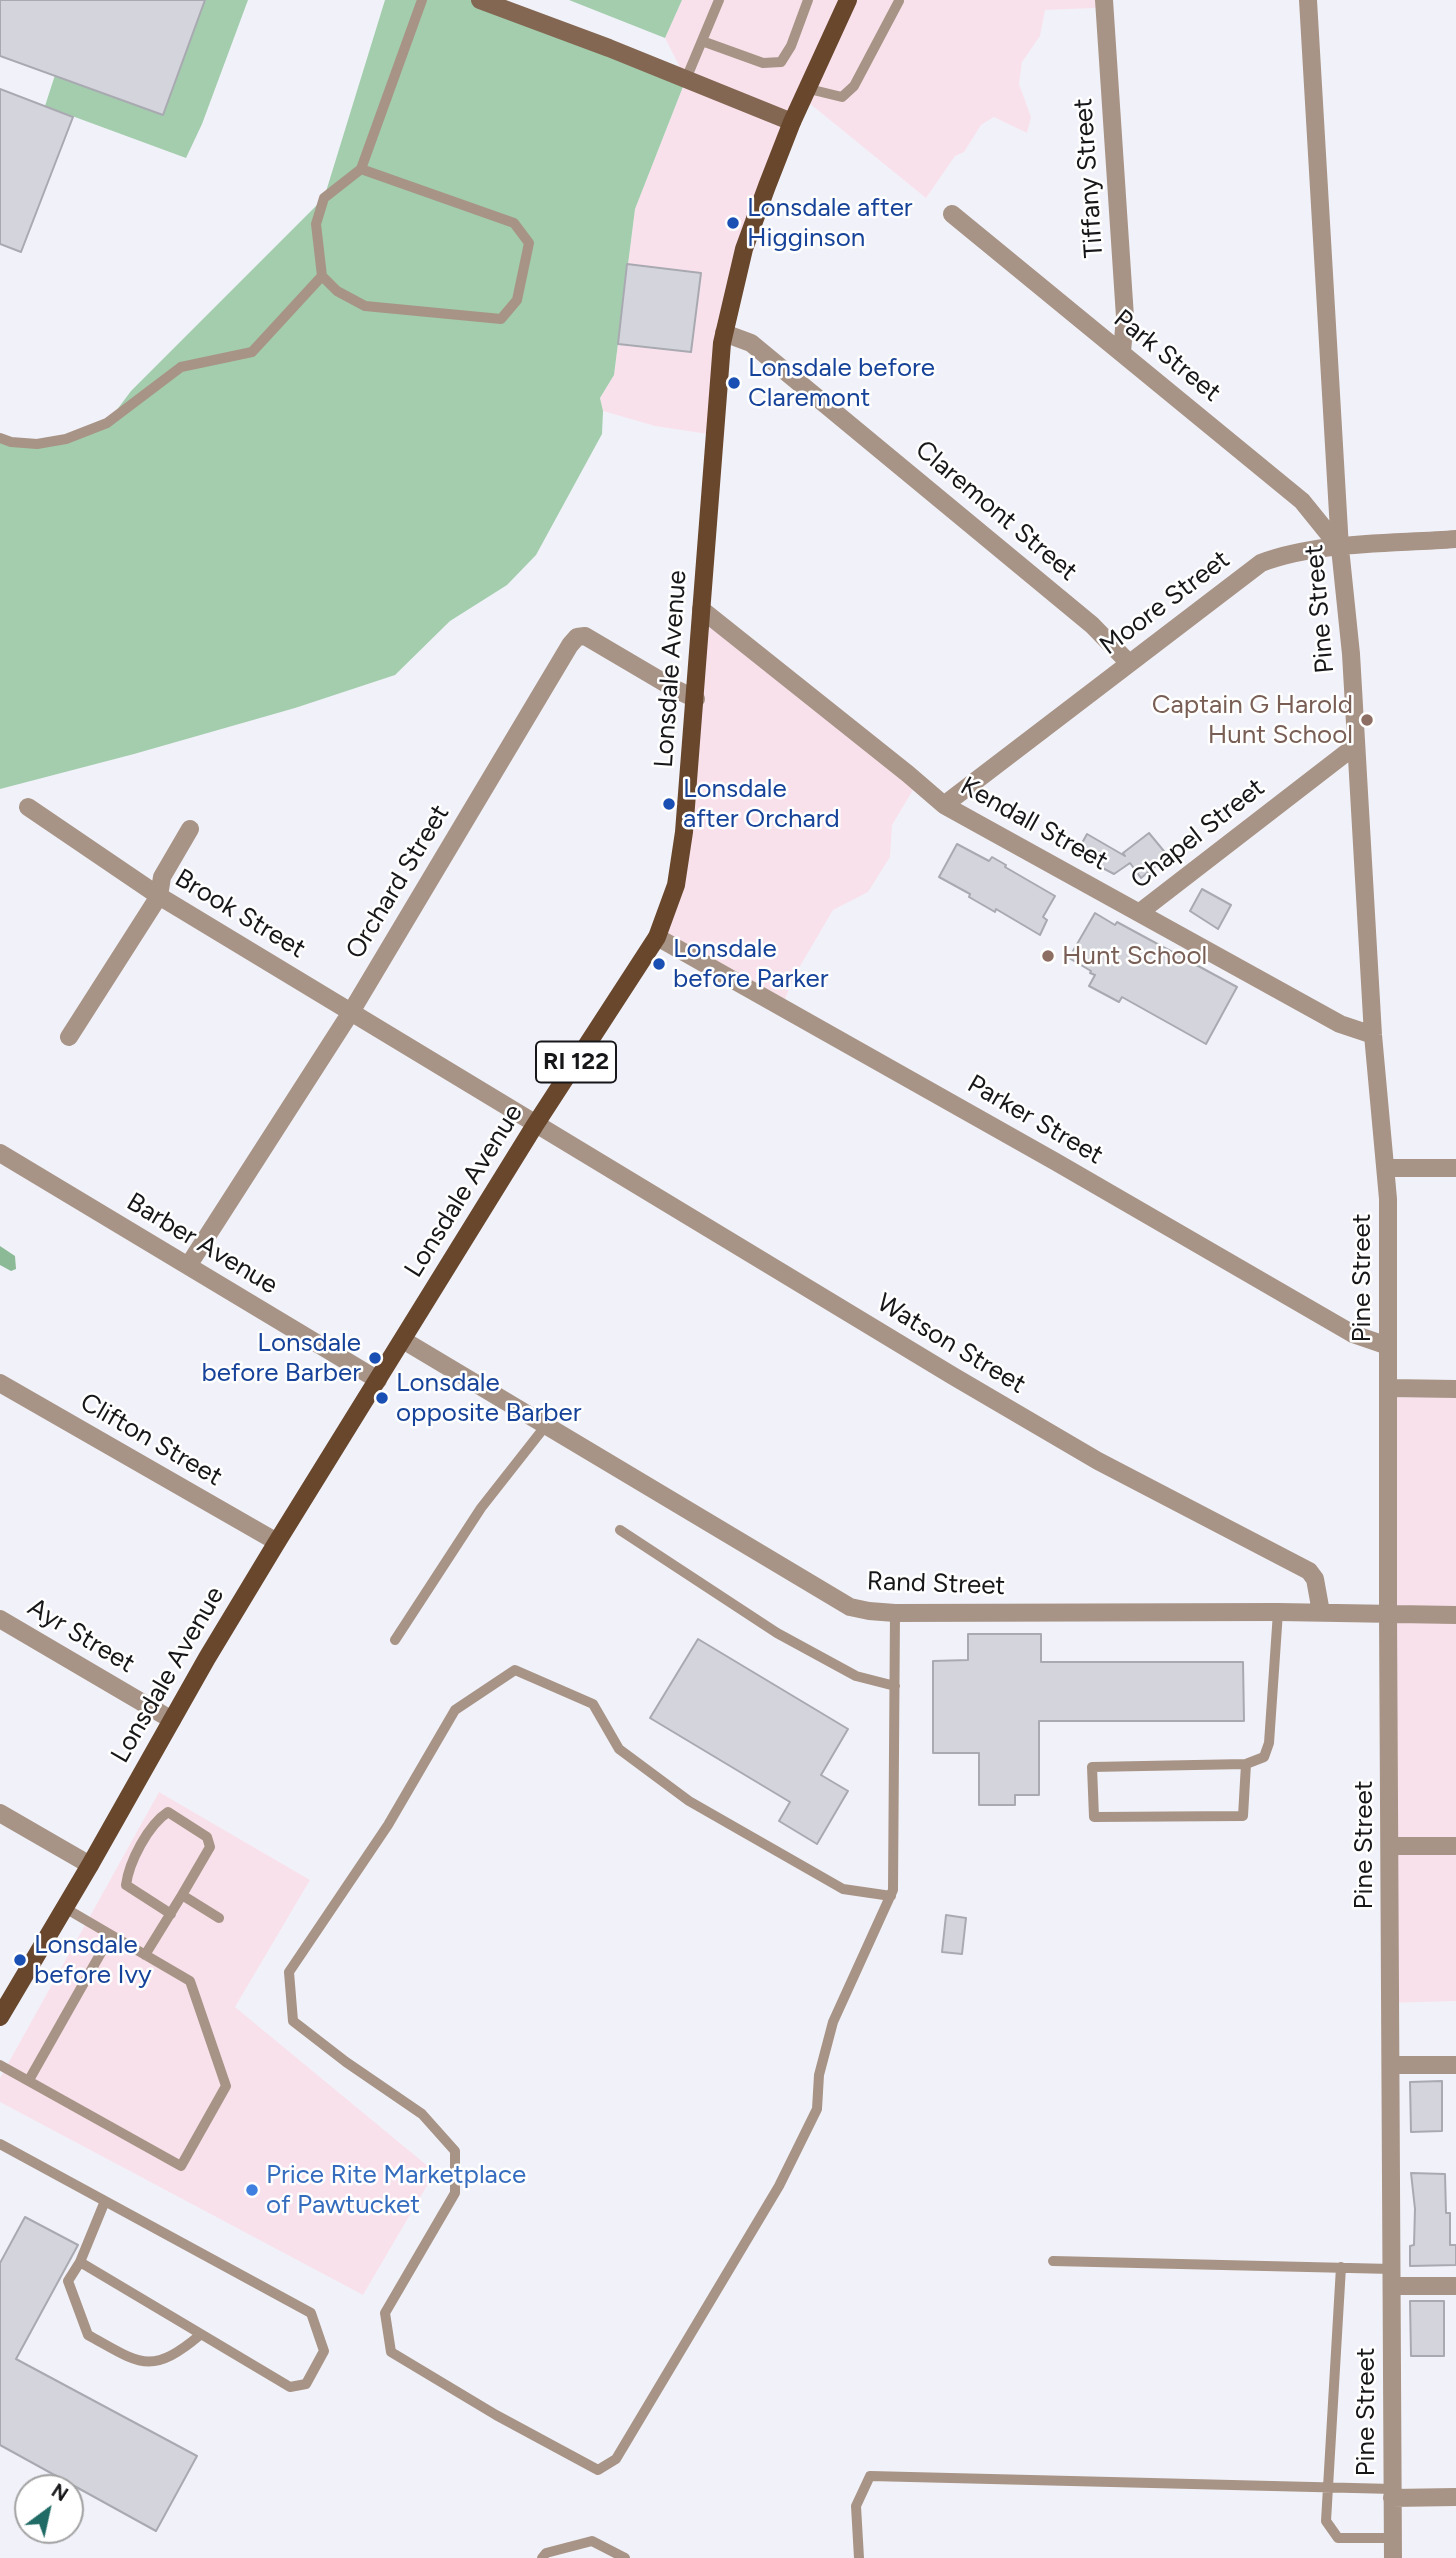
<!DOCTYPE html>
<html>
<head>
<meta charset="utf-8">
<style>
  body { margin:0 }
  #map { position:relative; width:1456px; height:2558px; overflow:hidden; background:#f1f2f9; font-family:Figtree,sans-serif }
  canvas { display:block }
  .north { position:absolute; left:14px; top:2474px; width:70px; height:70px; box-sizing:border-box; background:#fff; border:2px solid #a2a2a3; border-radius:50%; rotate:33deg; font-size:19px; font-weight:700; line-height:28px; text-align:center; color:#17171a }
  .north::after { content:''; display:block; margin:auto; width:24px; height:32px; background:#206b65; clip-path:polygon(50% 0,100% 100%,50% 72%,0 100%) }
</style>
</head>
<body>
<div id="map">
<canvas width="1456" height="2558"></canvas>
<div class="north">N</div>
</div>
<script>
const context = document.querySelector('canvas').getContext('2d');
context.lineJoin = 'round';
function fill(path, color) {
  context.fillStyle = color;
  context.fill(path, 'evenodd');
}
function trace(path, color, width, dash) {
  context.strokeStyle = color;
  context.lineWidth = width;
  context.lineCap = dash ? 'butt' : 'round';
  context.setLineDash(dash || []);
  context.stroke(path);
}
function drawText(font, color, halo, rows, align = 'center') {
  context.font = font + ' Figtree,sans-serif';
  context.lineWidth = 5;
  context.setLineDash([]);
  context.textBaseline = 'middle';
  context.strokeStyle = halo;
  context.fillStyle = color;
  for (const [text, x, y, turn = 0] of rows) {
    context.save();
    context.translate(x, y);
    context.rotate((+turn || 0) * Math.PI / 180);
    context.textAlign = isNaN(turn) ? turn : align;
    if (halo) context.strokeText(text, 0, 0);
    context.fillText(text, 0, 0);
    context.restore();
  }
}
fill(new Path2D(`
  M682,0H1098L1096,8L1045,10L1040,36L1022,62L1019,84L1031,117L1027,133L994,117L981,125L964,152L955,156L926,198L809,103L749,239L708,434L655,426L603,411L600,398L614,375L635,209L686,79L665,38Z
  M703,612L913,790L892,825L890,857L868,892L833,910L793,978L781,1010L664,947Z
  M1456,1396V2001L1386,2003L1385,1398Z
  M159,1792L310,1880L235,2007L435,2172L363,2295L0,2102V2078Z`), '#f9e1ec');
fill(new Path2D(`
  M205,0H248L202,124L186,158L45,106L55,75Z
  M385,0H480L686,79L635,209L614,375L600,398L603,411L602,434L536,555L507,585L450,621L395,675L295,708L134,754L0,789V438L37,444L107,423L131,391L324,198Z
  M569,0H682L665,38Z`), '#a3cdad');
fill(new Path2D(`
  M0,1246L15,1256L16,1269L11,1271L0,1265Z`), '#8cba97');
const building = new Path2D(`
  M0,0H205L163,115L0,56Z
  M0,89L73,117L21,252L0,244Z
  M627,264L701,273L691,352L618,344Z
  M1149,833L1168,856L1141,878L1130,863L1114,874L1076,854L1087,834L1125,856L1123,853Z
  M957,844L989,861L992,857L1006,865L1005,867L1055,896L1043,917L1047,920L1040,935L996,909L995,912L969,897L970,894L939,877Z
  M1202,889L1231,905L1218,929L1190,911Z
  M1095,913L1115,925L1117,922L1237,987L1206,1044L1122,997L1119,1002L1089,986L1095,975L1090,973L1091,971L1069,958Z
  M968,1634H1041V1662H1243L1244,1721H1039V1795H1015V1805H979V1753H933V1661L968,1660Z
  M698,1639L848,1729L821,1775L848,1791L817,1844L779,1821L790,1802L650,1718Z
  M946,1915L966,1918L962,1954L942,1952Z
  M1442,2081V2131L1411,2132L1410,2082Z
  M1411,2173L1445,2174L1446,2213H1450V2245H1456V2265L1410,2266V2246L1414,2245L1415,2209Z
  M25,2217L78,2245L16,2359L197,2456L156,2531L0,2445V2263Z
  M1410,2301H1444V2356H1411Z`);
fill(building, '#d4d5dc');
trace(building, '#a9aab1', 2);
trace(new Path2D(`
  M702,41L763,63L781,62L791,46L808,0
  M686,79L719,0
  M809,89L842,97L854,86L899,1
  M361,169L514,223L529,243L517,300L501,319L365,306L337,291L322,276L316,224L324,198L361,169L422,0
  M0,438L11,442L37,444L66,439L107,423L181,367L252,352L322,276
  M620,1530L777,1633L856,1676L895,1686
  M395,1640L481,1508L547,1424
  M1246,1764L1243,1816L1094,1817L1092,1767L1246,1764L1264,1757L1269,1743L1278,1612
  M891,1896L843,1889L689,1801L619,1749L593,1704L515,1670L455,1710L388,1825L289,1972L293,2021L346,2062L422,2114L455,2151V2193L385,2313L391,2352L496,2415L598,2470L616,2459L779,2186L817,2109L819,2075L833,2022L893,1890L895,1613
  M171,1914L126,1885C129,1862 148,1825 168,1812L207,1837L210,1847L182,1895
  M145,1955L182,1895L219,1918
  M0,2065L181,2166L226,2086L190,1981L65,1908
  M29,2080L111,1935
  M0,2144L311,2313L324,2351L306,2384L290,2387L80,2262L105,2201
  M1053,2261L1392,2269
  M80,2262L68,2281L88,2335C139,2363 150,2377 200,2335
  M1341,2267L1326,2521L1338,2538H1393
  M542,2558L546,2553L592,2541L625,2558
  M859,2558L856,2506L870,2476L1393,2489`), '#a89486', 10);
trace(new Path2D(`
  M1104,0L1125,317L1122,352
  M1308,0L1340,548L1351,654L1373,1035L1388,1199V1613L1393,2558
  M952,214L1302,501L1340,548
  M724,333L751,343L1092,625L1129,663
  M701,609L908,774L944,805L1340,1024L1373,1035
  M944,805L1261,563C1319,541 1394,544 1456,539
  M28,807L159,896L953,1376L1098,1461L1309,1571L1315,1579L1321,1612
  M1140,912L1355,746
  M657,937L1056,1162L1353,1334L1388,1346
  M69,1037L159,896L162,877L190,829
  M0,1153L378,1380
  M1387,1168H1456
  M188,1266L351,1012L570,645L577,637L585,636L675,689L696,699
  M403,1340L850,1607L869,1611L895,1613L1278,1612L1456,1615
  M0,1383L277,1542
  M1389,1388L1456,1389
  M0,1619L172,1720
  M0,1813L90,1865
  M1390,1846H1456
  M1391,2065H1456
  M1392,2286H1456
  M1392,2498L1456,2497`), '#a89486', 18);
trace(new Path2D(`
  M480,0L609,48L792,122`), '#846752', 18);
trace(new Path2D(`
  M0,2017L90,1865L207,1658L277,1542L535,1125L657,937L676,885L684,832L722,343L744,249L767,186L792,122L848,0`), '#69472d', 18);
for (const [x, y, r, color] of [
  [733,223,7,"#1a4fb4"],
  [734,383,7,"#1a4fb4"],
  [1367,720,7,"#8d6e63"],
  [669,804,7,"#1a4fb4"],
  [1048,956,7,"#8d6e63"],
  [659,964,7,"#1a4fb4"],
  [375,1358,7,"#1a4fb4"],
  [382,1398,7,"#1a4fb4"],
  [20,1960,7,"#1a4fb4"],
  [252,2190,7,"#3f7fe0"]
]) {
  const dot = new Path2D();
  dot.arc(x, y, r, 0, 2 * Math.PI);
  context.fillStyle = color;
  context.fill(dot);
  trace(dot, '#fff', 2.5);
}
for (const [x, y, w] of [
  [576,1062,80]
]) {
  const box = new Path2D();
  box.roundRect(x - w / 2, y - 20.5, w, 41, 5);
  context.fillStyle = '#fff';
  context.fill(box);
  trace(box, '#17171a', 2);
}
drawText('bold 24px', '#17171a', null, [
  ["RI 122",576,1062]
]);
drawText('26px', '#17171a', '#fff', [
  ["Tiffany Street",1089,178,-94],
  ["Park Street",1167,356,39],
  ["Claremont Street",996,511,40],
  ["Moore Street",1165,603,-37],
  ["Pine Street",1320,609,-95],
  ["Lonsdale Avenue",671,669,-86],
  ["Kendall Street",1034,824,29],
  ["Chapel Street",1198,834,-38],
  ["Orchard Street",398,882,-59],
  ["Brook Street",240,914,31],
  ["Parker Street",1035,1120,30],
  ["Lonsdale Avenue",464,1191,-58],
  ["Barber Avenue",202,1244,31],
  ["Pine Street",1362,1278,-90],
  ["Watson Street",951,1344,31],
  ["Clifton Street",151,1440,30],
  ["Rand Street",936,1584,2],
  ["Ayr Street",81,1636,31],
  ["Lonsdale Avenue",168,1675,-60],
  ["Pine Street",1364,1845,-90],
  ["Pine Street",1366,2412,-90]
]);
drawText('26px', '#164399', '#fff', [
  ["Lonsdale after",747,208],
  ["Higginson",747,238],
  ["Lonsdale before",748,368],
  ["Claremont",748,398],
  ["Lonsdale",683,789],
  ["after Orchard",683,819],
  ["Lonsdale",673,949],
  ["before Parker",673,979],
  ["Lonsdale",361,1343,"right"],
  ["before Barber",361,1373,"right"],
  ["Lonsdale",396,1383],
  ["opposite Barber",396,1413],
  ["Lonsdale",34,1945],
  ["before Ivy",34,1975]
], 'left');
drawText('26px', '#785e54', '#fff', [
  ["Captain G Harold",1353,705],
  ["Hunt School",1353,735],
  ["Hunt School",1062,956,"left"]
], 'right');
drawText('26px', '#366cbe', '#fff', [
  ["Price Rite Marketplace",266,2175],
  ["of Pawtucket",266,2205]
], 'left');
</script>
</body>
</html>
